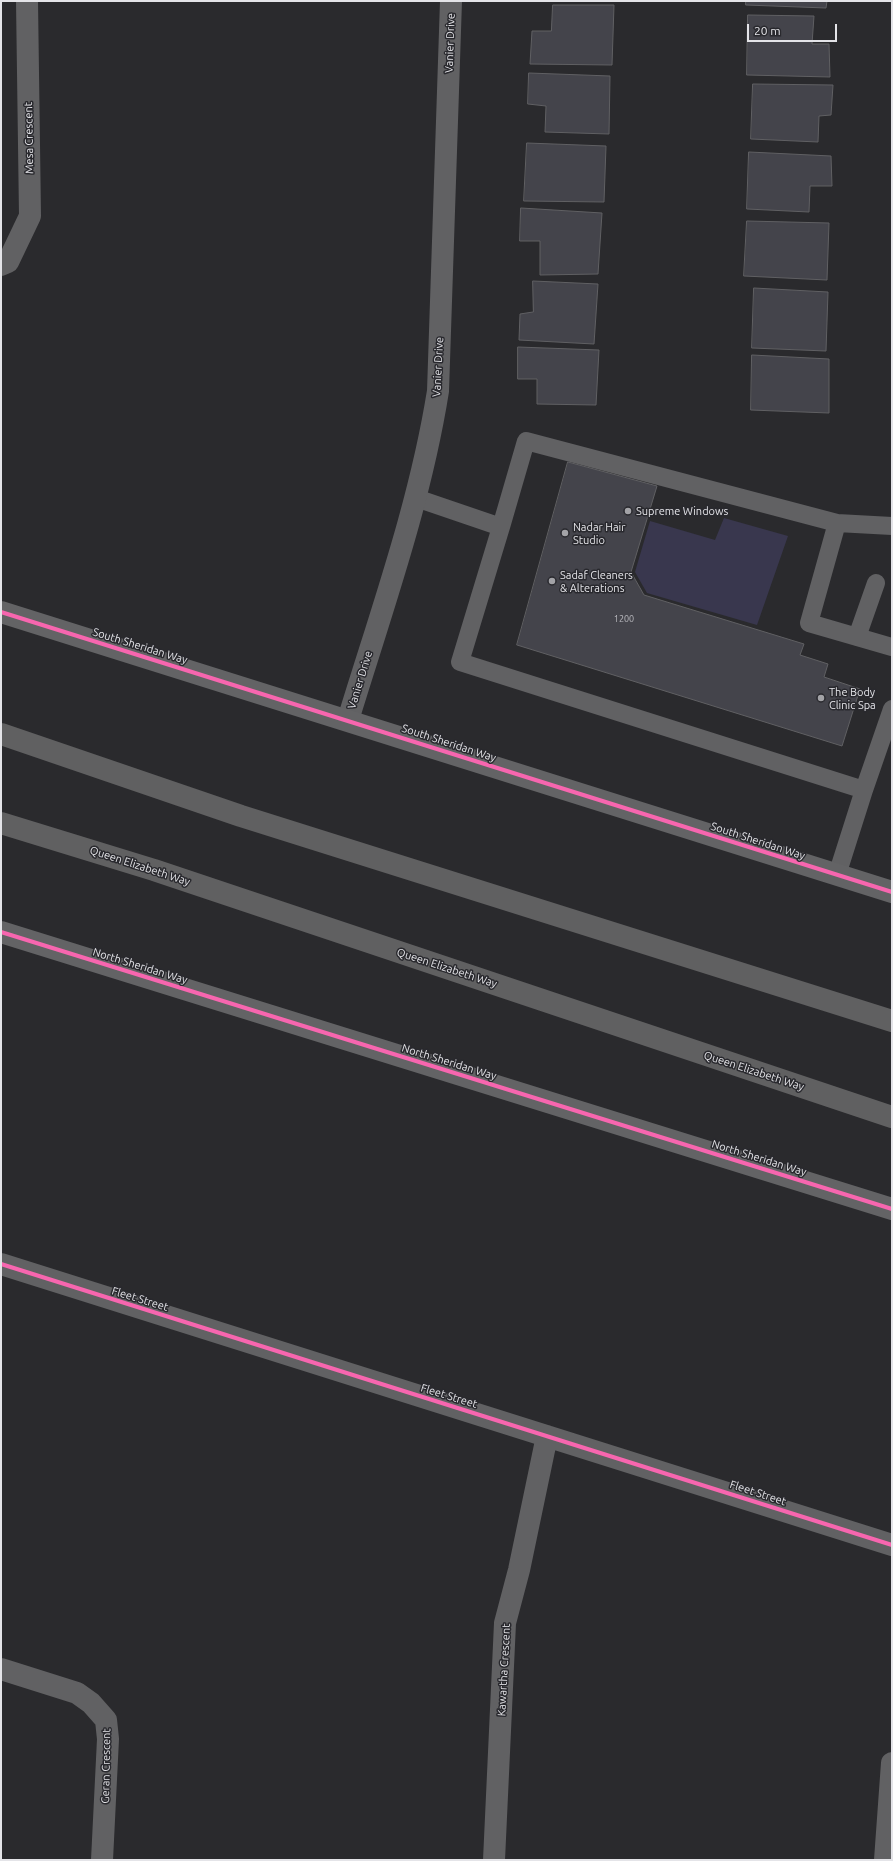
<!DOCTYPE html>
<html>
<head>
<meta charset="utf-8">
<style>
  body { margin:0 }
  #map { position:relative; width:893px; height:1861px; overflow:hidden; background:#2a2a2d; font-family:Ubuntu,sans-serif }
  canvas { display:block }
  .frame { position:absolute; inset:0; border:2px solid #e4e4e8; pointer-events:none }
  .scale { position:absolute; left:747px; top:24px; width:90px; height:18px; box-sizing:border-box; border:2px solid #e4e4e8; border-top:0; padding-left:5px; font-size:12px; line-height:14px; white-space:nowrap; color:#e4e4e8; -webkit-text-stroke:3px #29292e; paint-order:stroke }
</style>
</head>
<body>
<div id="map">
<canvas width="893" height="1861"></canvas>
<div class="frame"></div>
<div class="scale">20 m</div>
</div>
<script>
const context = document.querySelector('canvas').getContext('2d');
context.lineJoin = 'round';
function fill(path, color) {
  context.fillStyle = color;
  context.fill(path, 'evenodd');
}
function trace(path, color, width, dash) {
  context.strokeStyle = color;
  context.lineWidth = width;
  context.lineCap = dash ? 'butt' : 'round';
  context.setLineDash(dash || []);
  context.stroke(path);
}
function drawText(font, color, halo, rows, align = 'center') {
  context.font = font + ' Ubuntu,sans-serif';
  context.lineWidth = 3;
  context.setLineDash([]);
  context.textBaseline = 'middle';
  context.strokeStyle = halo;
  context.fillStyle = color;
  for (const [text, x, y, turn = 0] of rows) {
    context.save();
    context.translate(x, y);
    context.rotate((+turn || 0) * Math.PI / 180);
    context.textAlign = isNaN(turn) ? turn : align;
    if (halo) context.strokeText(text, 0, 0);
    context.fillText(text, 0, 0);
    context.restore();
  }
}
fill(new Path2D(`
  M724,518L788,536L757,625L647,593L635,572L650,521L715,540Z`), '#39374e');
const building = new Path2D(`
  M746,1H827L826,8L746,5Z
  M553,5H614L612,65L530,64L532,31H551Z
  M748,15L814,16L812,44H829L830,77L747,75Z
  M529,73L610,76L609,134L545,132L546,106L528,104Z
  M753,84L833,85L831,115L819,116L818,142L751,139Z
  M527,143L606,146L604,202L524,201Z
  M749,152L831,156L832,186H810L809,212L747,209Z
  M521,208L602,213L598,274L540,275V241H520Z
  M747,221L829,223L827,280L744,276Z
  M533,281L598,284L594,344L519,340L520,314L533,312Z
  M754,288L828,292L826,351L752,348Z
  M518,347L599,350L596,405L537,404V379H518Z
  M752,355L829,359V413L751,410Z
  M568,462L657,486L631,572L644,595L804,644L800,655L828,664L824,677L860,689L842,746L517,645Z`);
fill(building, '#44444b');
trace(building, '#606063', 1);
trace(new Path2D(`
  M416,498L501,527L460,662L864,790L892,709
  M837,523L809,623L892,647
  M501,527L526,441L837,523L892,526
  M857,637L876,583
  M837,875L864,790`), '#616163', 18);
trace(new Path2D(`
  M1,265L8,262L30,216L27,1
  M348,720C381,612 420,504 438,391L451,1
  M1,1264L892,1545
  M1,1669L77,1693L91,1703L106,1720L108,1739L102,1860
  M494,1860L505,1623L519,1570L547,1436
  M885,1860L892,1763`), '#616163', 22);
trace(new Path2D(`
  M1,612L892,892
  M1,932L892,1209`), '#636365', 22);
trace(new Path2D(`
  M1,734L241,816L892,1021
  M1,823L154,870L892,1117`), '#606061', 22);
trace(new Path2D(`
  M1,612L892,892
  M1,932L892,1209
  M1,1264L892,1545`), '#f766af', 4);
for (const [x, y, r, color] of [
  [628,511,4,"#a3a3a7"],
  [565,533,4,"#a3a3a7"],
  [552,581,4,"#a3a3a7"],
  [821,698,4,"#a3a3a7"]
]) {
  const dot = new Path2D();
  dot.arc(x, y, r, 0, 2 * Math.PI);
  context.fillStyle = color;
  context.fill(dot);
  trace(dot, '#29292e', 1.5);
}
drawText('9px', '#bcbcc1', null, [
  ["1200",624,619]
]);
drawText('11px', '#e4e4e8', '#29292e', [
  ["Vanier Drive",450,43,-88],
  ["Mesa Crescent",29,138,-91],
  ["Vanier Drive",438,367,-87],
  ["South Sheridan Way",140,646,17],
  ["Vanier Drive",360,680,-73],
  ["South Sheridan Way",449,743,18],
  ["South Sheridan Way",758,841,18],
  ["Queen Elizabeth Way",140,866,18],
  ["North Sheridan Way",140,966,17],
  ["Queen Elizabeth Way",447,968,18],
  ["North Sheridan Way",449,1062,17],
  ["Queen Elizabeth Way",754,1071,18],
  ["North Sheridan Way",759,1158,17],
  ["Fleet Street",140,1299,17],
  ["Fleet Street",449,1396,17],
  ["Fleet Street",758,1493,18],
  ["Kawartha Crescent",504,1670,-87],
  ["Geran Crescent",106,1766,-89]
]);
drawText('11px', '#e4e4e8', '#29292e', [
  ["Supreme Windows",636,511],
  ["Nadar Hair",573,527],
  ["Studio",573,540],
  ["Sadaf Cleaners",560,575],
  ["& Alterations",560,588],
  ["The Body",829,692],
  ["Clinic Spa",829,705]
], 'left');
</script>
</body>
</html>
